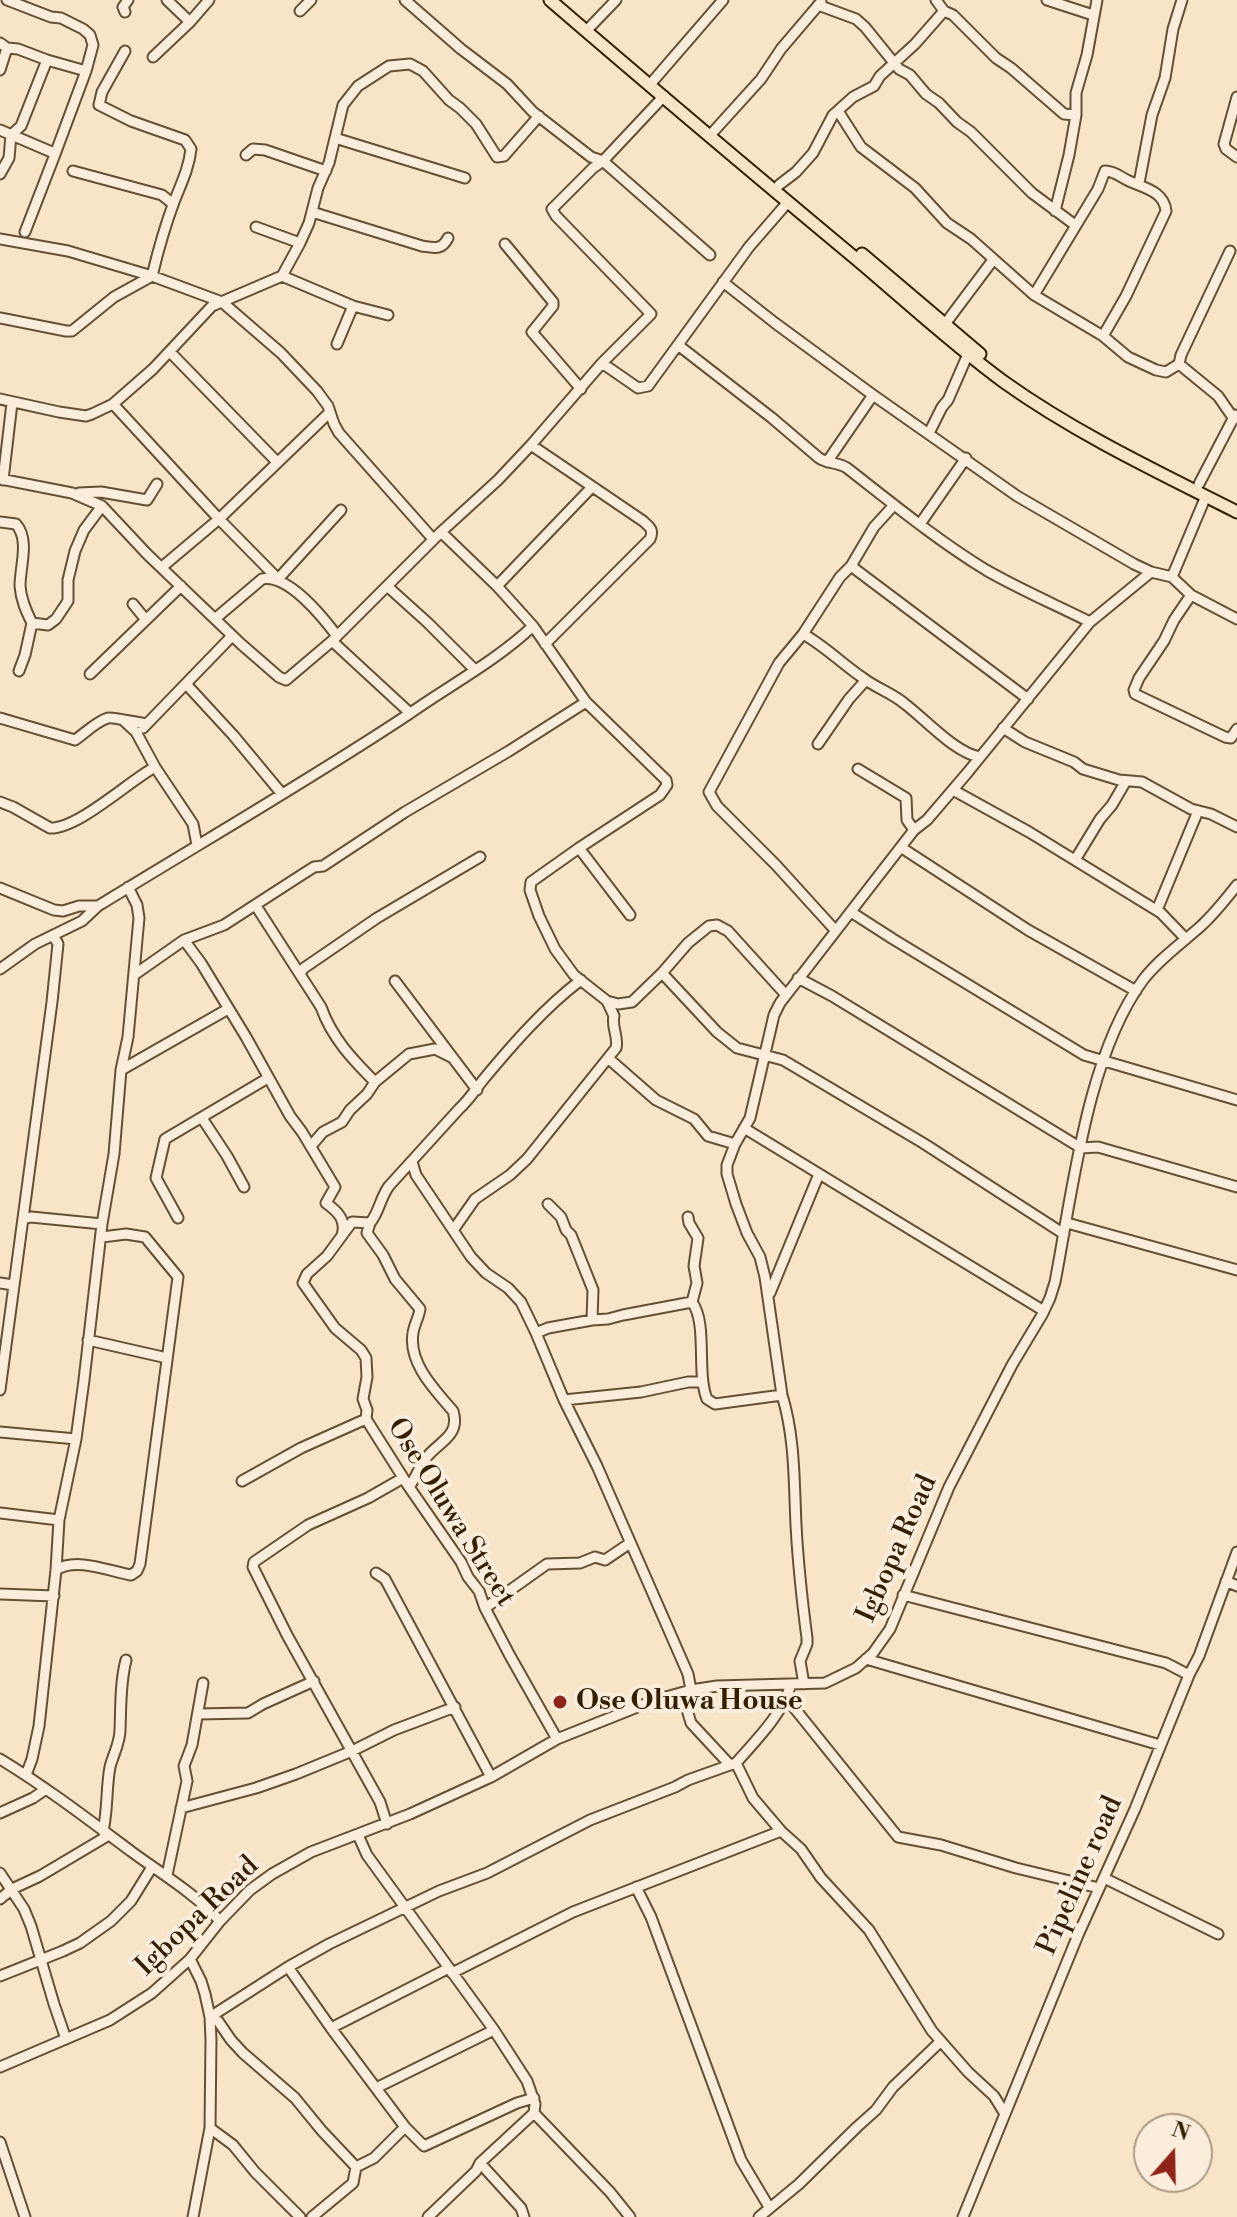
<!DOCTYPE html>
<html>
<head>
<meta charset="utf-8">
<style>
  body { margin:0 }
  #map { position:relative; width:1237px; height:2217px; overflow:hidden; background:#f8e4c7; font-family:"Libre Bodoni",serif }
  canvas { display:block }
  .north { position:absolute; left:1133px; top:2113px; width:80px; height:80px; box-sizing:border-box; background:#faeddb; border:2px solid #ab9b85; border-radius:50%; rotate:20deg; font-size:22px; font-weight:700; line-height:32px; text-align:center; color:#341f03 }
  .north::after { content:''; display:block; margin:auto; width:28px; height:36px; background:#8f2418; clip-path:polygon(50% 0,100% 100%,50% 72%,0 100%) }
</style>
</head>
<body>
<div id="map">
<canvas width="1237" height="2217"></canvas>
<div class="north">N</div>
</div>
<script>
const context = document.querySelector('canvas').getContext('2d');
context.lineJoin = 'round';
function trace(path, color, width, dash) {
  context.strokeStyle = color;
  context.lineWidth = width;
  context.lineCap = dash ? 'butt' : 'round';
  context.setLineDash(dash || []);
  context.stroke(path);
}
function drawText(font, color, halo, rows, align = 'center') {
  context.font = font + ' "Libre Bodoni",serif';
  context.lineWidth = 8;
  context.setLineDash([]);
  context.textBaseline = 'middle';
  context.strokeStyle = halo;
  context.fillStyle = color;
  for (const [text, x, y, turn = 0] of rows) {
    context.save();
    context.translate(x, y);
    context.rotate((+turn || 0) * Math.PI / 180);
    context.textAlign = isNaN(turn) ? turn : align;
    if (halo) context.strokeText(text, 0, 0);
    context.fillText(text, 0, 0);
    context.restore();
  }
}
const minor = new Path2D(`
  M7,0L51,17L61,18L83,29L90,35L93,45L86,71L54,157
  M167,0L190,22L209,0
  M405,0L461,49L507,84L533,112L591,157L603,161L710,255
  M936,0L944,11L953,15L996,58L1011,68L1064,114L1076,115
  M1047,0L1093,15
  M818,5L856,19L865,27L899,69L910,75L926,94L939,103L957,122L971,132L1032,193L1075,225
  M300,11L311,0
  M125,12L123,7L128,0
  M590,27L616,0
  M0,43L7,48L18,49L47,60L86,71
  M153,57L190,22
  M0,70L7,48
  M653,81L723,0
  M1237,97L1224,144L1226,149L1237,157
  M838,111L861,147L915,188L947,223L971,239L1034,295L1103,336L1128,357L1156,370L1166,372L1179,364
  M0,130L54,153V157L25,232
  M713,132L761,79L781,49L821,2
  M335,138L465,178
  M246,155L253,149L265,150L326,171
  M73,171L162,195L173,204
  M0,174L9,158L11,135L21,126L47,60
  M1139,183L1152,115L1165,78L1173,29L1182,0
  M779,185L796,172L813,153L833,115L853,97L874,86L880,76L915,44L944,11
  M1055,211L1069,155L1076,115V93L1087,55L1097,0
  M312,212L422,246C435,248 442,250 448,238
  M256,227L300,243
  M0,239L68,251L152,276L222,302L281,353L317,391L328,406L334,424L339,433L433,539
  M505,244L553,302V306L532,332L581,389
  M1230,251L1181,355L1179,364L1218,396L1234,419
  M282,276L353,306L337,344
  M723,282L775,323L873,395L1017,496L1134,564L1151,572L1172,577L1191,595L1237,619
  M1034,295L1098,189L1105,171C1115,171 1120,177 1129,181C1144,188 1164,191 1166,211L1126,296L1103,336
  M353,306L388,315
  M0,318L66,331H72L114,297L152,276C158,251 165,226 174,202C181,184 189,168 191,149L185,140L131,121L99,105L102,92L125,51
  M945,324L993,260
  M678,345L772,418L819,458C828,464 838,462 847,468C892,503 937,540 986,570C1019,589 1056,605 1090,622
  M170,352L277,462
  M602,363L638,388L648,386L749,247L788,202
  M0,399L59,412L86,416L92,414L113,404L153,369L212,306L282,276L300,243L309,223L318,188L329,163L343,105L358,86L389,66L410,64L423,71L449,100L460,108L476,124L497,157L504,156L539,116
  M113,404L219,519L278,579L341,510
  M929,433L942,407L948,400L968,354
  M531,445L643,521C650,527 654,530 650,539L545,644
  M827,462L873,395
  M0,479L72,493L102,506L147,554L241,644L279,677L286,680L332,641L441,532L498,480L531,445L602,363L651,314L556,216L552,209L593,168L603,161L664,96
  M3,480L12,403
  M1199,484L1235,415
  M79,493L101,492L147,500L157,484
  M0,522L16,524C30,540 20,566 20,586C21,600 26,611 32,623L25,655L19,671
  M920,524L966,458
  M441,532L497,586L533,626L586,702L666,780L667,785L660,795L579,848L531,882L530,890L539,916L555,949L574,975L607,1001L618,1004L632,1002L662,973L688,943L709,926L717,925L728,931L786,995
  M851,566L1028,699
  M162,567L219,519L329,413
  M1172,577L1206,496
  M387,586L428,623L475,670
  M497,586L592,487
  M1191,595L1174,620L1164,641L1139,678L1134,690L1135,694L1225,737L1231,738L1237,729
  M133,604L146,620
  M216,618L262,579C288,574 322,616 337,636
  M32,623L48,625L56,619L68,601V580L75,551L84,530L102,506
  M803,634C825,646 842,664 863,678C876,688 892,693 905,704C925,719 955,753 980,757
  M332,641L410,713
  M90,674L181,586
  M186,684L233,735L282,794
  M0,718L75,740C85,733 97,721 108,718C113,717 139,723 147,724
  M124,721L136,732L155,767L193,824L197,845
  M143,728L232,636
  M1003,728L1025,742L1074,762L1083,769L1119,780L1142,782L1191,809L1211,814L1237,827
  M818,744L849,699L866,680
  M858,769L906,798L907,820L914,830
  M953,790L1029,832L1161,913L1186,939
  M0,802L13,807L50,828C78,829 129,781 155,767
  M579,848L630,915
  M902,848L1028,930L1136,991
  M1075,860L1100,819L1112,805L1126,781
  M0,888L54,910L63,911L79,906H98
  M256,906L321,1007C332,1038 352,1059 375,1082
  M1157,910L1198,811
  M851,912L893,939L1084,1055L1237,1100
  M835,930L776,865L717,806L709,792L779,663L803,634L840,577L851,566L874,527L894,505
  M184,940L201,963L246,1037L290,1116L302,1132L335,1187L326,1203C337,1211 347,1220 342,1235
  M0,969L35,944L82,921L98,906C202,842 308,781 409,714C450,685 496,661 533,626
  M300,973L304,968L377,918L480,857
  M662,973L717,1032L737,1048L783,1060L923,1143L1064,1234
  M134,975L184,940L224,925L303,874L314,867L323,866L405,812L509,751L586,702
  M798,978L832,996L1081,1148L1098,1147L1237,1187
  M395,981L477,1090
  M609,1059L656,1100L694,1119L708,1136L735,1144
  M121,1070L228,1009
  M202,1118L227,1156L244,1187
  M744,1128L1044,1311
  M311,1146L323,1132L342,1122L350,1110L367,1094L375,1082L409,1054L435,1049L453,1058
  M412,1162L416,1175L471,1257L486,1273L508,1288L521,1302L536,1333L564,1400L597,1466L688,1674L691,1690
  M548,1204L561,1217L566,1230L571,1235L593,1290L592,1320
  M688,1217L689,1223L698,1238L694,1266L697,1283L692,1302C708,1324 696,1372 707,1399L715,1404L782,1395
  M178,1218L156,1178L165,1139L268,1078
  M23,1219L31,1217L102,1224
  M370,1223L367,1233L383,1255L395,1279L420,1309C419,1317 414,1325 413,1333C408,1363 435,1390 453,1411C461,1436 438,1442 426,1458C419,1467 416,1478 409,1487
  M1067,1223L1237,1270
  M454,1229L475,1199L510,1175L527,1159L616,1048C619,1037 611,1027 614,1016L607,1001
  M0,1283L13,1285
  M770,1293L819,1174
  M536,1333L548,1328L592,1320L608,1319L623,1315L692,1302
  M88,1340L167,1358
  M0,1390L52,1002L58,944L53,935
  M564,1400L641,1392L688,1382H701
  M0,1432L76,1439
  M242,1481L301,1448L366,1419
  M0,1513L59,1520
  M56,1570C76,1557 109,1571 131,1575L137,1571L140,1564L178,1277L145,1237L126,1234L102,1237
  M376,1573L385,1579L491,1777
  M1226,1581L1237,1586
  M0,1594L54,1596
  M903,1595L1166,1663L1189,1675
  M485,1608L547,1564L580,1563L595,1557L605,1560L630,1543
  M866,1659L1160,1745
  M804,1684L800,1661L807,1644V1638C802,1600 798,1563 796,1525C794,1482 795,1437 782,1395L765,1277L760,1257L747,1233L736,1204L727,1174V1165L735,1144L750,1118L774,1015L780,1003L914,830L927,820L968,772L1090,622L1151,572
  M682,1693L691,1723L730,1765L736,1763L753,1798L781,1831L801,1849L821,1878L869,1930L932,2031L968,2072L994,2096L1005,2114
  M787,1699L898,1837L941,1845L1016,1868L1099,1888
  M198,1714L248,1713L263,1704L314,1681
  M557,1739L509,1654L485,1608L479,1591L468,1577L461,1562L409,1487L366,1419L367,1410L363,1399L367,1377L366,1358L361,1350L335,1328L303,1283L307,1274L327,1256L352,1222L370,1223C379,1213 380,1198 389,1186L459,1109C469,1100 475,1090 483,1080C512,1045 545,1007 581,980
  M0,1759C46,1787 89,1820 132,1852C162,1874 194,1893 220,1921
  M736,1763C757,1739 782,1715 791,1684
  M26,1775L32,1759L39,1726L56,1570L59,1520L76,1439L84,1380L102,1224L114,1154L121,1070L128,1037L139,918L137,905L128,887
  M181,1808L256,1788L296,1774L352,1751L394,1730L455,1707
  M0,1813L33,1798L46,1789
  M387,1824L380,1802L287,1635L253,1567L254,1562L308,1525L368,1498L403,1478
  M103,1831C108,1809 106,1788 110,1767C113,1755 120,1743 120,1730C121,1707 120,1683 126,1660
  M358,1835L367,1855L494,2030L527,2081L535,2104L534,2113L610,2192L630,2217
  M0,1873L24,1909L31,1926L54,2004L66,2039
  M167,1875L187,1781L184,1766L192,1745L203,1683
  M1104,1878L1218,1934
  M636,1887L651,1917L741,2160L769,2207
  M0,1899L12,1889L40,1876L109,1835
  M190,1959L201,1981L205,1994L210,2017L211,2040L210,2128L193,2217
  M288,1967L329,1944L439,1891L487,1873L590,1820L675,1787L688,1780L730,1765
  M452,1973L573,1912L781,1831
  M0,1976L63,1951L80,1943L111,1921L131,1901L152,1867
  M331,2028L405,2127L374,2158L356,2167
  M0,2067L110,2020L152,1993L190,1959L220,1921L250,1890L272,1874L311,1852L410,1814L491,1777L557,1739L655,1700L691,1690L717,1686L825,1683L856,1668L873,1653L890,1629L949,1487L1012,1365L1042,1315L1050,1298L1055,1282C1073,1189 1087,1056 1143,980C1159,959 1182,943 1201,926C1214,914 1226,899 1237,885
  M376,2088L494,2030
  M405,2127L424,2146L517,2103L534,2098
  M210,2128L233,2145L255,2172L300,2217
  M0,2142L25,2217
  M480,2163L521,2208L524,2217
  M312,2217L353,2183L356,2167L322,2131L295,2098L243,2053L231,2040L218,2021L210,2017L288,1967L331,2028L449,1968
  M428,2217L476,2171L480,2163L534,2113
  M759,2217L799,2184L857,2127L876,2110L893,2087L941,2041
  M963,2217L1078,1935L1135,1809L1189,1675L1199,1656L1237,1552`);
const major = new Path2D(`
  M550,0C651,87 753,173 855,258C905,300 952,344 1004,382C1077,434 1158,472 1237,512
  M862,254L980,354`);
trace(minor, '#655034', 13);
trace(major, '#341f03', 15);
trace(minor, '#faeddb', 9);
trace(major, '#f8e4c7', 11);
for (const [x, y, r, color] of [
  [560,1702,8,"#8f2418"]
]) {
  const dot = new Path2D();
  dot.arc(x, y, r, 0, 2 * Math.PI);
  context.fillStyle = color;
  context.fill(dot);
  trace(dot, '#faeddb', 3);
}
drawText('28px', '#341f03', '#faeddb', [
  ["Ose Oluwa Street",450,1513,58],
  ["Igbopa Road",898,1549,-66],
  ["Pipeline road",1081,1876,-66],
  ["Igbopa Road",198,1917,-44]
]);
drawText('bold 28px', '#341f03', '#faeddb', [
  ["Ose Oluwa House",576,1702]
], 'left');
</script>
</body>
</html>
